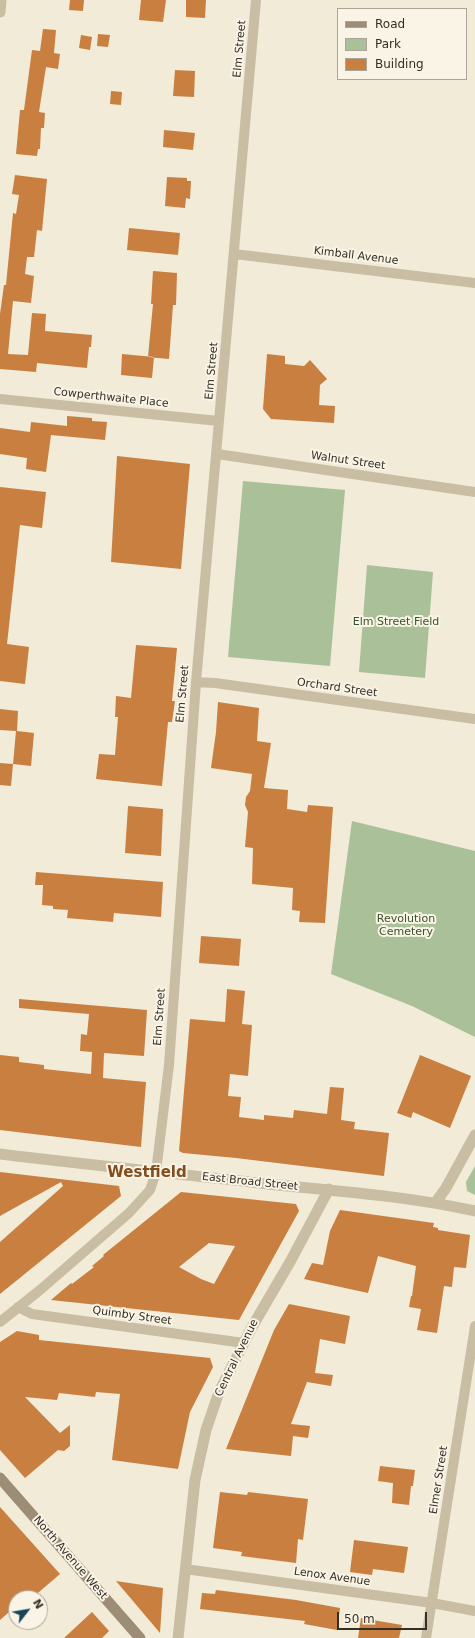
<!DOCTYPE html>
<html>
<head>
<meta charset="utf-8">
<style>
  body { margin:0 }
  #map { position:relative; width:475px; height:1638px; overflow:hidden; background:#f1ebd8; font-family:"DejaVu Sans",sans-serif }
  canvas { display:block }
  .legend { position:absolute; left:337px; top:8px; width:130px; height:72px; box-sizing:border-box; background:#f9f4e5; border:1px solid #aba599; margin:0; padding:5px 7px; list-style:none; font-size:12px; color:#352e26 }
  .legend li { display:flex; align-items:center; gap:8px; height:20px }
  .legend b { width:20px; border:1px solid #aba599 }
  .north { position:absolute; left:8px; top:1590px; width:40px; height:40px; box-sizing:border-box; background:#f9f4e5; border:1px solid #aba599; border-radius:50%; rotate:59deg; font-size:11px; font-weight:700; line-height:16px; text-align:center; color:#352e26 }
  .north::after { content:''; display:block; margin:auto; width:14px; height:18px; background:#1b4556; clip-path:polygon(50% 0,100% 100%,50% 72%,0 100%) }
  .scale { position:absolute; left:337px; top:1612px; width:90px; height:18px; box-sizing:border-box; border:2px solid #352e26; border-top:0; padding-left:5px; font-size:12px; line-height:14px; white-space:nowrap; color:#352e26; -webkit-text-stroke:3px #f9f4e5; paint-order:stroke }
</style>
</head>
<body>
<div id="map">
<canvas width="475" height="1638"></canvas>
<ul class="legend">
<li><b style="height:5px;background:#9d8d76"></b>Road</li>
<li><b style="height:11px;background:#aac098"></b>Park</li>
<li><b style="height:11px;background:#c87f40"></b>Building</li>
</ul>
<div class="north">N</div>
<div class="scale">50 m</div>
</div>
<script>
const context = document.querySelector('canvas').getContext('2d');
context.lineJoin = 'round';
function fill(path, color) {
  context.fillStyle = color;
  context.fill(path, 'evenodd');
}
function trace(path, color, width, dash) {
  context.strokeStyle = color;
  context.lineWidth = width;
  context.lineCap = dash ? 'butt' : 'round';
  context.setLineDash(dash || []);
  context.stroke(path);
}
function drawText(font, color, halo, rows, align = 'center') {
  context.font = font + ' "DejaVu Sans",sans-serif';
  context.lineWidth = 4;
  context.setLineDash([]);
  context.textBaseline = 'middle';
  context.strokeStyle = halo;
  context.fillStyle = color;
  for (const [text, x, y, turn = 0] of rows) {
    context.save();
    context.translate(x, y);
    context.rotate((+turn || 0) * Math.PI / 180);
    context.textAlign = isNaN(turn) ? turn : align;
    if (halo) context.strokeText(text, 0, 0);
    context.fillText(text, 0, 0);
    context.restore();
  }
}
fill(new Path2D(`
  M243,481L345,490L330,666L228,657Z
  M367,565L433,572L425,678L359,672Z
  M352,821L475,851V1037L412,1006L331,974Z
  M475,1166V1195L467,1191L466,1182Z`), '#aac098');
fill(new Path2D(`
  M70,0H84L83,11L69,10Z
  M141,0H166L163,22L139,20Z
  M186,0H206L205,18L186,17Z
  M43,29L56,30L54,53L60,54L58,69L46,67L39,112L45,113L44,128H41L40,149H38L37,156L16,154L20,110H24L32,50L40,51Z
  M98,34L110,35L108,47L97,46Z
  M81,35L92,37L90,50L79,48Z
  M175,70L195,71L194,97L173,96Z
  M111,91L122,92L121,105L110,104Z
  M164,130L195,133L193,150L163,147Z
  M15,175L47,179L42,231L37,230L34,257H27L25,274L34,276L31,303L13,301L8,354L28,355L32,313L46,314L45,331L92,335L91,347H89L87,368L37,363L36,372L0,369V314L4,285H6L13,213L16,214L19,195L12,194Z
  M167,177L187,178V181H191L190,199L186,198L185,208L165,206Z
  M129,228L180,233L178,255L127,250Z
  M153,271L177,273L176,305H173L169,359L148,357L153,304H151Z
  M122,354L154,357L152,378L121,375Z
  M267,354L285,356V364L304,366L310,360L327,379L320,385L319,405L335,406L334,423L271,419L263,409Z
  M67,416L92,418V421L107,422L105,440L51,435L46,472L26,469L27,458L0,454V428L30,432L31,422L67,426Z
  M117,456L190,464L181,569L111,562Z
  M0,487L46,492L42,528L20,525L7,644L29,647L25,684L0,681Z
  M136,645L177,648L172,701H175L172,722H168L162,786L96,779L99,754L115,755L118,717H115L116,696L131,698Z
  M218,702L259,708L257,741L271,743L264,788L288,790L287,809L307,812L308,805L333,807L325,923L299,922L300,911L292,910L293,888L252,884L253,848L245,847L248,812L245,805L246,797L250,791L252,774L211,768L216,732Z
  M0,709L18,711L17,731L34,733L31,766L13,764L11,786L0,785V763L13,764L16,731L0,730Z
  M128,806L163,809L161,856L125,853Z
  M36,872L163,882L161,917L114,913L113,922L67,918L68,910L53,909V906L42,905L43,885H35Z
  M201,936L241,939L239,966L199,963Z
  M227,989L245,991L242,1024L252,1025L248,1076L230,1074L228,1096L241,1097L239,1117L264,1120V1115L293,1118L294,1110L327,1114L330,1087L344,1088L341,1120L355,1122L354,1129L389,1133L384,1176L236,1158L183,1153L179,1151L190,1019L225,1022Z
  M19,999L147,1010L144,1056L104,1053L103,1078L146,1082L141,1147L0,1130V1055L19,1057V1062L44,1065V1069L91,1074L92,1052L80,1051L81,1034L87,1035L89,1014L19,1008Z
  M420,1055L471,1076L450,1128L413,1112L411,1118L397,1113Z
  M0,1172L119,1186L121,1196L0,1294V1242L63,1186L61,1182L0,1216Z
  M181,1192L296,1204L299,1211L239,1320L51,1300L71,1283L72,1284L94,1267L92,1266L104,1256L103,1255ZM209,1243L235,1246L214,1284L201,1279L179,1267Z
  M340,1210L434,1223L433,1227L438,1228V1230L470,1235L466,1268L454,1267L452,1287L444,1286L437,1333L417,1330L421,1309L409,1307L411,1296H412L416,1266L378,1256L368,1293L304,1279L312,1263L323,1265L330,1231Z
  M289,1304L350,1316L345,1344L320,1339L315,1373L333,1375L331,1386L307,1382L291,1424L310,1426L308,1438L293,1436L291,1456L226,1449L274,1330Z
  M17,1331L39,1335V1340L210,1358L213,1367L190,1412L178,1469L112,1460L120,1394L96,1392L95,1397L59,1393L57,1400L25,1397L60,1433L70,1425V1446L64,1451L58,1450L25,1478L0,1450V1342Z
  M380,1466L415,1470L413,1486H411L409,1505L392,1503L393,1483L378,1481Z
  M220,1492L247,1495L248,1492L308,1499L303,1540L298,1539L296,1563L241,1556L242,1552L213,1548Z
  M0,1507L60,1574L32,1598H16V1606L0,1620Z
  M354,1540L408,1547L404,1573L373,1569L372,1575L350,1572Z
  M116,1581L163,1588L160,1633Z
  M216,1590L296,1600L340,1608L337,1630L304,1624L305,1621L200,1609L202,1593L215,1594Z
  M92,1612L109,1631L102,1638H64Z
  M361,1618L402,1625L399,1638H358Z`), '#c87f40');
trace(new Path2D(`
  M234,254L475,283
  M0,399L219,421
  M217,454L475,492
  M196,682L215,683L475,719
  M18,1307L32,1314L244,1343
  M0,1322L40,1290L129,1213L150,1190L156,1172L169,1065L196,682L256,0
  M185,1569L432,1603L475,1611
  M426,1638L475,1326`), '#c9bea4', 10);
trace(new Path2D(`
  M0,12L1,0
  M0,1154C89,1165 179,1174 268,1184C337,1191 407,1196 475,1211
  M435,1203L446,1188L475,1135
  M178,1638L195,1480L206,1430L219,1392L252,1327L290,1262L329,1189`), '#c9bea4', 11);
trace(new Path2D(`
  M0,1478L140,1638`), '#9d8d76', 11);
drawText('11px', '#352e26', '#f9f4e5', [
  ["Elm Street",240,49,-85],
  ["Kimball Avenue",356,256,7],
  ["Elm Street",212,371,-85],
  ["Cowperthwaite Place",111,398,6],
  ["Walnut Street",348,461,8],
  ["Orchard Street",337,688,8],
  ["Elm Street",183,694,-85],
  ["Elm Street",160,1017,-86],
  ["East Broad Street",250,1182,6],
  ["Quimby Street",132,1316,8],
  ["Central Avenue",237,1358,-64],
  ["Elmer Street",439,1480,-81],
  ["North Avenue West",70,1558,49],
  ["Lenox Avenue",332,1577,8]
]);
drawText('11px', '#3b532a', '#f9f4e5', [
  ["Elm Street Field",396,622],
  ["Revolution",406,919],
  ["Cemetery",406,932]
]);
drawText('bold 15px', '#854d1e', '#f9f4e5', [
  ["Westfield",147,1173]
]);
</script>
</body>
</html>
